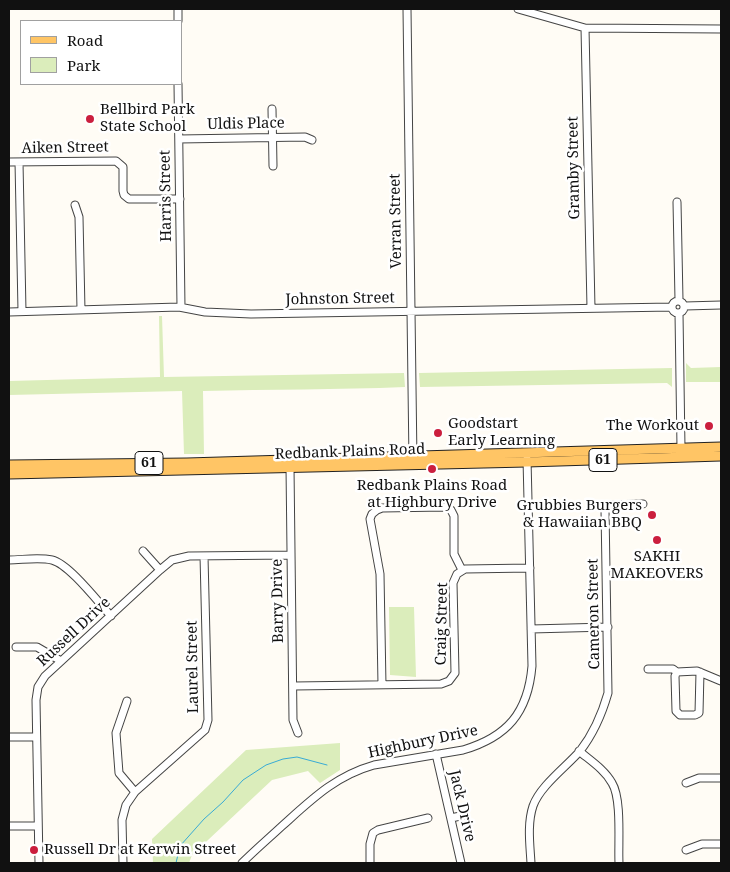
<!DOCTYPE html>
<html>
<head>
<meta charset="utf-8">
<style>
  body { margin:0 }
  #map { position:relative; width:730px; height:872px; overflow:hidden; background:#fffcf5; font-family:"Noto Serif",serif }
  canvas { display:block }
  .frame { position:absolute; inset:0; border:10px solid #111; pointer-events:none }
  .legend { position:absolute; left:20px; top:20px; width:162px; height:65px; box-sizing:border-box; background:#fff; border:1px solid #a0a0a0; margin:0; padding:6px 9px; list-style:none; font-size:15px; color:#111 }
  .legend li { display:flex; align-items:center; gap:10px; height:25px }
  .legend b { width:25px; border:1px solid #a0a0a0 }
</style>
</head>
<body>
<div id="map">
<canvas width="730" height="872"></canvas>
<div class="frame"></div>
<ul class="legend">
<li><b style="height:6px;background:#ffc565"></b>Road</li>
<li><b style="height:14px;background:#dbedbb"></b>Park</li>
</ul>
</div>
<script>
const context = document.querySelector('canvas').getContext('2d');
context.lineJoin = 'round';
function fill(path, color) {
  context.fillStyle = color;
  context.fill(path, 'evenodd');
}
function trace(path, color, width, dash) {
  context.strokeStyle = color;
  context.lineWidth = width;
  context.lineCap = dash ? 'butt' : 'round';
  context.setLineDash(dash || []);
  context.stroke(path);
}
function drawText(font, color, halo, rows, align = 'center') {
  context.font = font + ' "Noto Serif",serif';
  context.lineWidth = 5;
  context.setLineDash([]);
  context.textBaseline = 'middle';
  context.strokeStyle = halo;
  context.fillStyle = color;
  for (const [text, x, y, turn = 0] of rows) {
    context.save();
    context.translate(x, y);
    context.rotate((+turn || 0) * Math.PI / 180);
    context.textAlign = isNaN(turn) ? turn : align;
    if (halo) context.strokeText(text, 0, 0);
    context.fillText(text, 0, 0);
    context.restore();
  }
}
fill(new Path2D(`
  M159,316H162L164,377L404,373L405,387C337,390 270,389 203,391L204,454H184L182,391L9,395V381L160,377Z
  M686,363L691,368L721,367V382H686Z
  M672,368V387L667,383L420,387L419,373Z
  M389,607H414L416,677L390,675Z
  M340,743V770L320,783L308,771L272,780L192,855L189,863H153L152,839L246,750Z`), '#dbedbb');
trace(new Path2D(`
  M176,863L180,846L204,819L223,802L243,780L266,765L283,759L297,757L327,765`), '#38abd5', 1);
const minor = new Path2D(`
  M178,9V21
  M407,9L413,461
  M518,9L585,28L721,29
  M585,28L591,308
  M178,84L181,307
  M272,109L273,166
  M179,139L305,137L312,140
  M9,162L116,161L123,167V191L124,195L129,199H180
  M19,162L22,311
  M677,202L679,300
  M75,205L79,217L81,310
  M672 307a6 6 0 1 1 12 0a6 6 0 1 1-12 0Z
  M685,306L721,305
  M9,312L179,307L205,312L251,314L672,307
  M679,313L681,448
  M290,467L293,720L298,733
  M143,551L160,570
  M9,560C22,560 38,557 52,560C69,564 98,602 111,616
  M531,629L608,627
  M16,647H37L61,661
  M648,669H673L677,672L697,671L721,681
  M677,672L675,676L676,711L680,715H695L699,713L700,672
  M382,685L380,574L370,519L372,514L377,510L382,508L445,507L451,510L454,516V554L462,570
  M294,686L441,684L449,681L455,673L453,583L457,574L465,569L530,568
  M127,701L116,733L119,773L135,792
  M9,737H36
  M579,751C591,761 605,770 612,783C622,799 618,844 619,863
  M436,754L461,863
  M686,783L699,778H721
  M451,818L465,815
  M9,826H37
  M686,850L702,844H721
  M39,863L36,700L38,687L45,676L160,570L172,560L189,556L291,555
  M123,863L122,820L126,805L135,792L205,730L208,720L204,556
  M242,863C255,850 268,839 282,826C311,800 335,776 374,765L463,750C507,737 528,713 532,666L527,459
  M370,863V844L373,833L378,830L428,818
  M531,863C530,845 527,824 533,806C540,786 566,767 580,751C594,733 602,714 608,693L605,510L610,505L643,504`);
const major = new Path2D(`
  M9,465L187,463L721,447
  M9,474L527,462L721,456`);
trace(minor, '#444', 9);
trace(major, '#222', 11);
trace(minor, '#fff', 7);
trace(major, '#ffc565', 9);
for (const [x, y, r, color] of [
  [90,119,5,"#cb1f3e"],
  [709,426,5,"#cb1f3e"],
  [438,433,5,"#cb1f3e"],
  [432,469,5,"#cb1f3e"],
  [652,515,5,"#cb1f3e"],
  [657,540,5,"#cb1f3e"],
  [34,850,5,"#cb1f3e"]
]) {
  const dot = new Path2D();
  dot.arc(x, y, r, 0, 2 * Math.PI);
  context.fillStyle = color;
  context.fill(dot);
  trace(dot, '#fff', 2);
}
for (const [x, y, w] of [
  [603,460,28],
  [149,463,28]
]) {
  const box = new Path2D();
  box.roundRect(x - w / 2, y - 11.5, w, 23, 4);
  context.fillStyle = '#fff';
  context.fill(box);
  trace(box, '#111', 1);
}
drawText('bold 14px', '#111', null, [
  ["61",603,460],
  ["61",149,463]
]);
drawText('15px', '#111', '#fff', [
  ["Bellbird Park",100,110],
  ["State School",100,127],
  ["Goodstart",448,424],
  ["Early Learning",448,441],
  ["The Workout",699,426,"right"],
  ["Redbank Plains Road",432,486,"center"],
  ["at Highbury Drive",432,503,"center"],
  ["Grubbies Burgers",642,506,"right"],
  ["& Hawaiian BBQ",642,523,"right"],
  ["SAKHI",657,557,"center"],
  ["MAKEOVERS",657,574,"center"],
  ["Russell Dr at Kerwin Street",44,850]
], 'left');
drawText('15px', '#111', '#fff', [
  ["Uldis Place",246,124,-1],
  ["Aiken Street",65,148,-1],
  ["Gramby Street",574,168,-91],
  ["Harris Street",166,196,-91],
  ["Verran Street",396,221,-91],
  ["Johnston Street",340,299,-1],
  ["Redbank Plains Road",350,452,-2],
  ["Barry Drive",278,601,-91],
  ["Cameron Street",594,614,-91],
  ["Craig Street",442,624,-89],
  ["Russell Drive",74,632,-43],
  ["Laurel Street",193,667,-91],
  ["Highbury Drive",423,742,-12],
  ["Jack Drive",462,806,77]
]);
</script>
</body>
</html>
